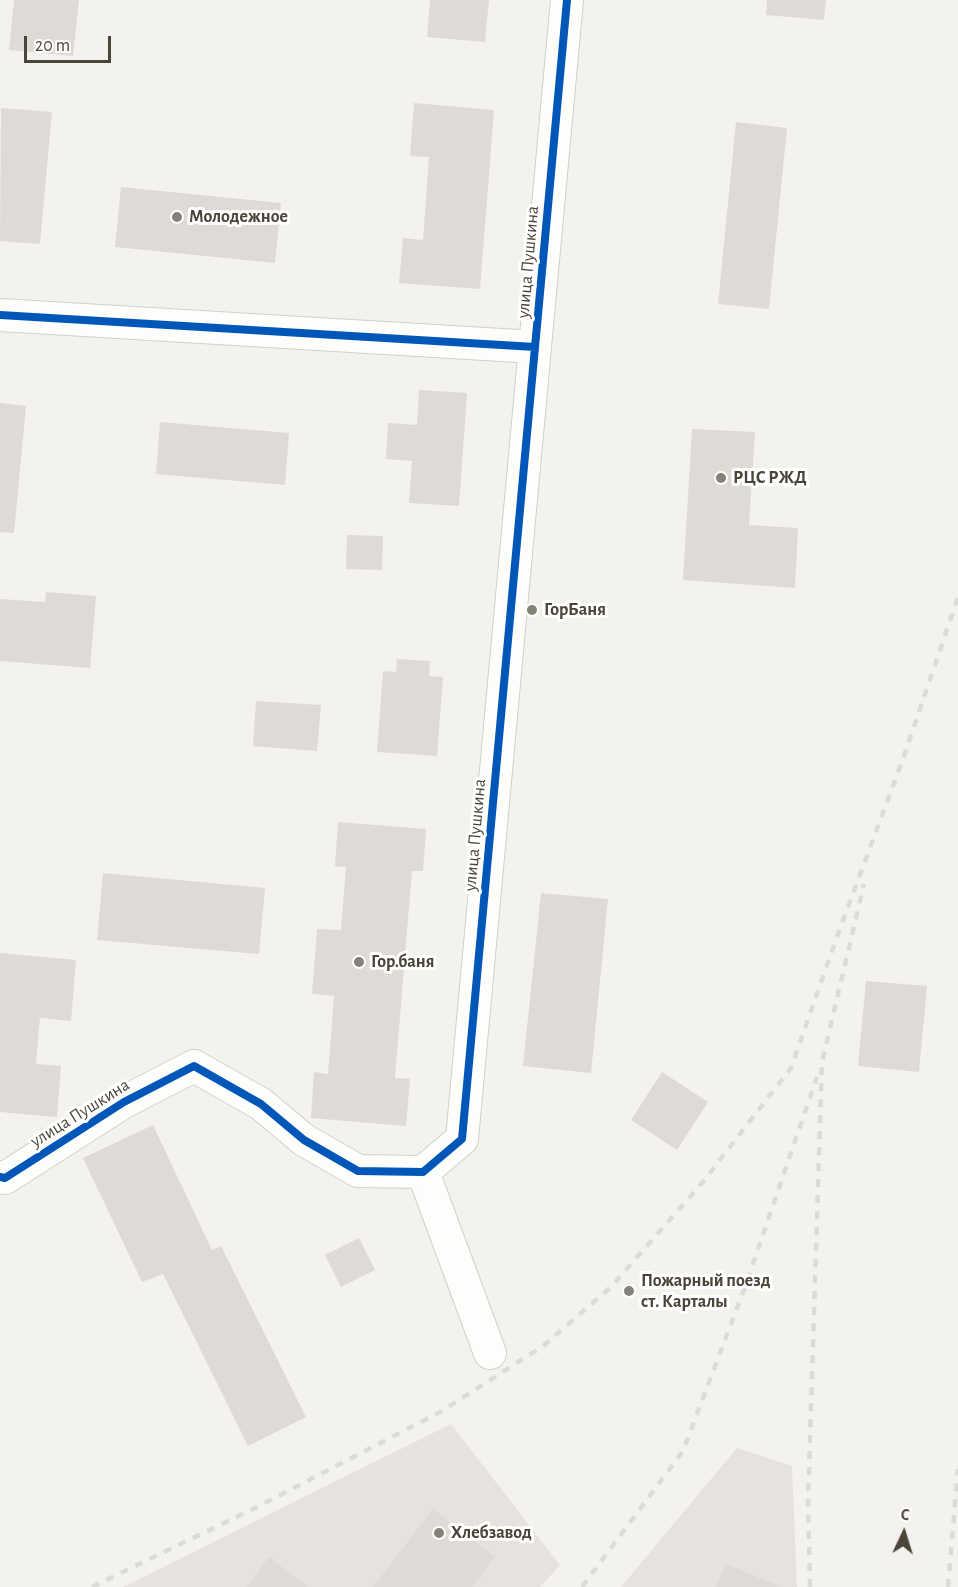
<!DOCTYPE html>
<html>
<head>
<meta charset="utf-8">
<style>
  body { margin:0 }
  #map { position:relative; width:958px; height:1587px; overflow:hidden; background:#f4f2ee; font-family:"Alegreya Sans",sans-serif }
  canvas { display:block }
  .north { position:absolute; left:874px; top:1503px; width:60px; height:60px; -webkit-text-stroke:4px #fff; paint-order:stroke; rotate:4deg; font-size:16px; font-weight:700; line-height:24px; text-align:center; color:#4b4439 }
  .north::after { content:''; display:block; margin:auto; width:21px; height:27px; background:#4b4439; clip-path:polygon(50% 0,100% 100%,50% 72%,0 100%) }
  .scale { position:absolute; left:24px; top:36px; width:87px; height:27px; box-sizing:border-box; border:3px solid #4b4439; border-top:0; padding-left:8px; font-size:18px; line-height:21px; white-space:nowrap; color:#4b4439; -webkit-text-stroke:4px #fff; paint-order:stroke }
</style>
</head>
<body>
<div id="map">
<canvas width="958" height="1587"></canvas>
<div class="north">С</div>
<div class="scale">20 m</div>
</div>
<script>
const context = document.querySelector('canvas').getContext('2d');
context.lineJoin = 'round';
function fill(path, color) {
  context.fillStyle = color;
  context.fill(path, 'evenodd');
}
function trace(path, color, width, dash) {
  context.strokeStyle = color;
  context.lineWidth = width;
  context.lineCap = dash ? 'butt' : 'round';
  context.setLineDash(dash || []);
  context.stroke(path);
}
function drawText(font, color, halo, rows, align = 'center') {
  context.font = font + ' "Alegreya Sans",sans-serif';
  context.lineWidth = 6;
  context.setLineDash([]);
  context.textBaseline = 'middle';
  context.strokeStyle = halo;
  context.fillStyle = color;
  for (const [text, x, y, turn = 0] of rows) {
    context.save();
    context.translate(x, y);
    context.rotate((+turn || 0) * Math.PI / 180);
    context.textAlign = isNaN(turn) ? turn : align;
    if (halo) context.strokeText(text, 0, 0);
    context.fillText(text, 0, 0);
    context.restore();
  }
}
fill(new Path2D(`
  M451,1424L560,1565L540,1587H123Z
  M737,1448L792,1466L797,1587H621Z`), '#e6e2de');
fill(new Path2D(`
  M14,0H79L73,56L9,50Z
  M430,0H489L485,42L427,37Z
  M767,0H826L824,20L766,15Z
  M414,103L494,110L480,289L399,283L403,238L423,240L429,157L410,156Z
  M1,108L52,112L40,244L0,241Z
  M736,122L787,128L769,309L718,304Z
  M121,187L281,203L275,263L115,247Z
  M419,390L467,393L459,506L409,503L412,461L386,459L388,423L417,425Z
  M0,403L26,406L14,533L0,532Z
  M160,422L289,433L285,485L156,474Z
  M692,429L755,432L749,525L798,528L795,588L683,580Z
  M347,535L383,536L382,570L346,569Z
  M46,592L96,596L90,668L0,661V599L45,602Z
  M397,659L430,661L429,676L443,677L437,756L377,752L383,671L396,672Z
  M256,701L321,705L317,751L253,746Z
  M338,822L426,829L423,871H412L395,1078L410,1079L406,1126L311,1118L314,1072L328,1074L334,996L312,994L317,929L341,930L346,867L335,866Z
  M103,873L265,888L259,954L97,940Z
  M541,893L608,899L591,1073L523,1066Z
  M0,953L76,960L71,1021L40,1018L36,1064L61,1066L57,1117L0,1112Z
  M866,981L927,986L919,1072L858,1066Z
  M662,1072L708,1102L677,1150L631,1120Z
  M153,1125L212,1250L221,1246L306,1417L248,1446L163,1274L142,1282L83,1158Z
  M359,1238L375,1270L341,1287L325,1255Z
  M433,1509L495,1557L472,1587H373Z
  M269,1557L308,1587H247Z
  M726,1564L781,1587H716Z`), '#dedbd6');
const minor = new Path2D(`
  M0,315L535,347
  M423,1172L490,1353
  M0,1177L5,1178L124,1102L194,1066L261,1104L304,1140L358,1171L423,1172L462,1139L567,0`);
trace(minor, '#d2d0cb', 34);
trace(minor, '#fdfdfc', 32);
trace(new Path2D(`
  M92,1587L261,1505L442,1411L543,1346L611,1287L702,1183L791,1068L838,934L903,759L958,597
  M582,1587L683,1451L745,1287L817,1077
  M810,1587L808,1501L822,1062L864,884
  M948,1587L958,1469`), '#dbdbda', 4.5, [8, 8]);
trace(new Path2D(`
  M0,315L535,347
  M0,1177L5,1178L124,1102L194,1066L261,1104L304,1140L358,1171L423,1172L462,1139L567,0`), '#0057b8', 8);
for (const [x, y, r, color] of [
  [177,217,6,"#868178"],
  [721,478,6,"#868178"],
  [532,610,6,"#868178"],
  [359,962,6,"#868178"],
  [629,1291,6,"#868178"],
  [439,1533,6,"#868178"]
]) {
  const dot = new Path2D();
  dot.arc(x, y, r, 0, 2 * Math.PI);
  context.fillStyle = color;
  context.fill(dot);
  trace(dot, '#fff', 2);
}
drawText('bold 18px', '#4b4439', '#fff', [
  ["Молодежное",189,217],
  ["РЦС РЖД",733,478],
  ["ГорБаня",544,610],
  ["Гор.баня",371,962],
  ["Пожарный поезд",641,1281],
  ["ст. Карталы",641,1302],
  ["Хлебзавод",451,1533]
], 'left');
drawText('18px', '#4b4439', '#fff', [
  ["улица Пушкина",528,262,-85],
  ["улица Пушкина",475,835,-85],
  ["улица Пушкина",80,1113,-32]
]);
</script>
</body>
</html>
